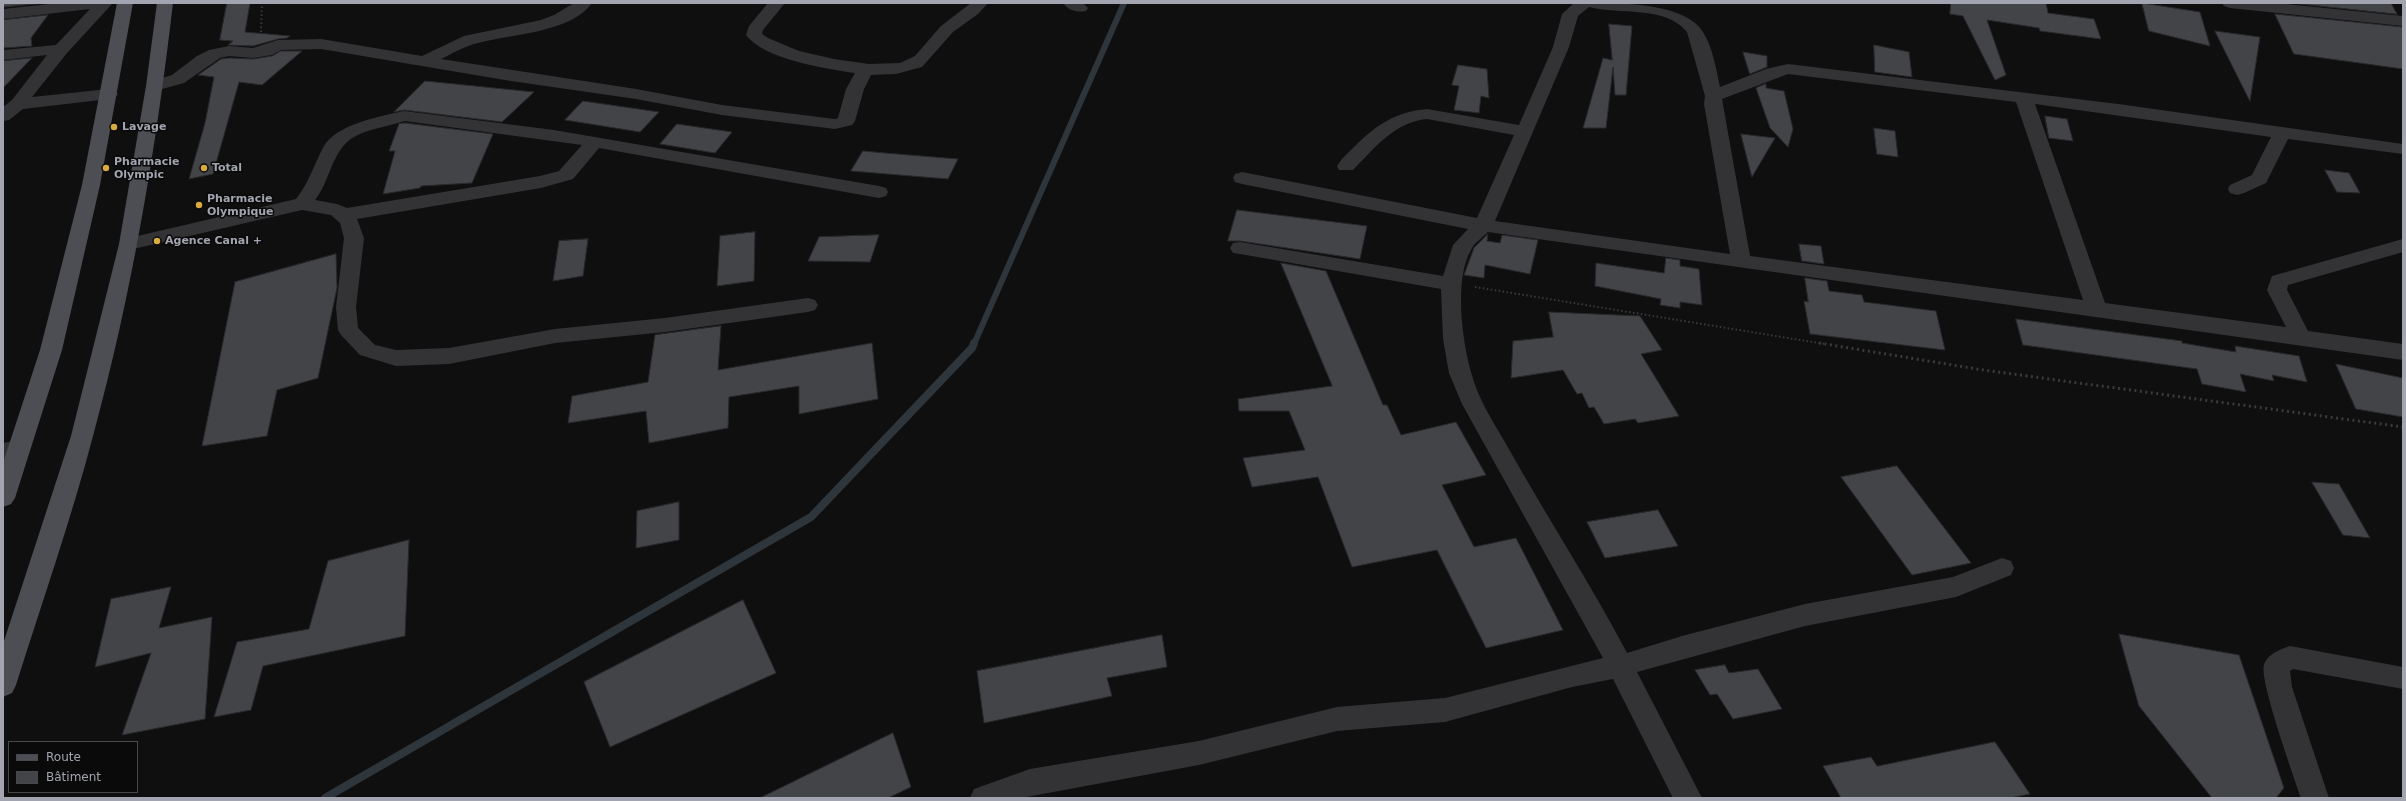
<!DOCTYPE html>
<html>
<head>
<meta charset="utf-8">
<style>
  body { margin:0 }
  #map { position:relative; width:2406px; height:801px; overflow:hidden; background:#0f0f10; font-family:"DejaVu Sans",sans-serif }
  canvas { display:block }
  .frame { position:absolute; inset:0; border:4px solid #a2a5af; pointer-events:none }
  .legend { position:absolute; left:8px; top:741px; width:130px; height:52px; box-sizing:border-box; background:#0a0a0b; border:1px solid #47484d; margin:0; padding:5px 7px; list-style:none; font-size:12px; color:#a2a5af }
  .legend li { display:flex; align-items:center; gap:8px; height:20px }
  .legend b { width:20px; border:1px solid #47484d }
</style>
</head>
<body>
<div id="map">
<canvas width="2406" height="801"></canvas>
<div class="frame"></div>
<ul class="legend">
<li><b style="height:5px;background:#4d4e53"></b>Route</li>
<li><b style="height:11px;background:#434448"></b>Bâtiment</li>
</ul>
</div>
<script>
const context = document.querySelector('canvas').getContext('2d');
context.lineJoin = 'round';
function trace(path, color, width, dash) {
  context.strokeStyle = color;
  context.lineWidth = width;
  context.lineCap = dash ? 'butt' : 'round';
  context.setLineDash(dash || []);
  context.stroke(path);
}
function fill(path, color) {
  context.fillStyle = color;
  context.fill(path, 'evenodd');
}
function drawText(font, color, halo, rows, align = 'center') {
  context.font = font + ' "DejaVu Sans",sans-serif';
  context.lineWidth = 3;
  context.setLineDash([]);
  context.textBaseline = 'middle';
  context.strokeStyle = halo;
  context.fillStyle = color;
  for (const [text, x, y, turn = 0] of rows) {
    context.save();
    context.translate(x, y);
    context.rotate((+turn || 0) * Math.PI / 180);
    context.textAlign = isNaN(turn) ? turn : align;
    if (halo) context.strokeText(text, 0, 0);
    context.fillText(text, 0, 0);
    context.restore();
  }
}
trace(new Path2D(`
  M974,344L1124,3`), '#2e353b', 6);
trace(new Path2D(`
  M325,798L811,517L972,348L974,343`), '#2e353b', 8);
const building = new Path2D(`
  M3,3H45L3,7Z
  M227,3H250L245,32L290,36L287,38L278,39L253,46L228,45L233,41L220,40Z
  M1951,3H2046L2048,13L2094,19L2101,39L2040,31L2039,28L1987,20L2006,75L1995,80L1963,16L1950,14Z
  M2142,3L2200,12L2210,46L2149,31Z
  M2291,3H2391L2397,14Z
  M2275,14L2403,27V69L2294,54Z
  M48,15L31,38L32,46L3,48V20Z
  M1609,24L1632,26L1626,95H1615L1613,67L1606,128H1583L1603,58L1612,60Z
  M2215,31L2260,37L2250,101Z
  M1874,45L1909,52L1912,77L1875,72Z
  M281,51H302L262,85L239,82L213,174L189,179L205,123L214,77L198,75L221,59L229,58L253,59L272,56Z
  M1743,52L1767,56V67L1750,74Z
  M32,58L3,88V61Z
  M1458,65L1487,69L1489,98L1481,96L1479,113L1454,110L1459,86L1452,85Z
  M425,81L534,92L502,122L404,110L394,112Z
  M1766,84V88L1784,91L1793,129L1788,147L1770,128L1756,88Z
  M583,101L659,112L640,132L565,120Z
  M2045,116L2067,119L2073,141L2049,138Z
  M405,123L493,134L472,183L421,186L420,188L383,194L395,151H389L399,124Z
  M677,124L732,132L715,153L660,144Z
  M1874,128L1895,131L1898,157L1877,154Z
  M1741,134L1775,138L1752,177Z
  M863,151L885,153L958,159L948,179L851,171Z
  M2325,170L2349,173L2360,193L2337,192Z
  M1237,210L1367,226L1360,259L1240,241H1228Z
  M755,232L754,281L717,286L720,236Z
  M1488,234L1487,241L1500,243L1502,235L1538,240L1530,274L1485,265L1484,278L1464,275L1474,248Z
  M879,235L870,262L808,261L819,237Z
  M588,239L583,276L553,281L559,241Z
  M1799,244L1821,246L1824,264L1802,261Z
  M336,254L337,288L318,378L277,390L267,436L202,446L235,282Z
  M1666,258L1680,260V266L1699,269L1702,305L1680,302V308L1660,305L1661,299L1595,286L1596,263L1664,273Z
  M1281,263L1326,271L1383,405H1387L1401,435L1456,422L1486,475L1442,485L1474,547L1516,538L1563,630L1486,648L1437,550L1352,567L1318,477L1252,487L1243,458L1305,450L1289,411H1239L1238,399L1332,386Z
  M1805,278L1827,281L1829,291L1862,295L1864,302L1936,311L1945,350L1810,334L1804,301L1808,302Z
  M1549,312L1640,316L1662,350L1641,354L1679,416L1638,423L1635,419L1604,424L1594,407L1589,408L1582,393L1577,394L1563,370L1511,378L1513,341L1553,337Z
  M2016,319L2182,341V343L2236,352L2235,346L2299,356L2307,382L2272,375L2274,381L2240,374L2246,392L2202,384L2197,369L2023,345Z
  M721,326L718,370L872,343L878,399L799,414V386L729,397L728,428L649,443L646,411L568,423L572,396L648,382L655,335Z
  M2336,364L2403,378V417L2356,409Z
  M1897,466L1971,563L1912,575L1841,477Z
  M2312,482L2339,484L2370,538L2343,535Z
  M679,502V540L636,548L637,511Z
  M1658,510L1678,546L1605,558L1587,522Z
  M409,540L405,636L263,666L251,710L214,717L237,642L309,629L328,561Z
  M171,587L159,628L212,617L205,719L122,735L151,653L95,667L111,599Z
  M743,600L776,673L610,747L584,682Z
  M2119,634L2239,655L2284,788L2276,798H2212L2139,706Z
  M1162,635L1167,667L1107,678L1112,696L984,723L977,671Z
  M1725,665L1729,673L1758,669L1782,709L1733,719L1717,694L1710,695L1695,670Z
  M893,733L911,787L888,798H760Z
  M1995,742L2030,794L2010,798H1841L1823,766L1871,757L1877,766Z`);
fill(building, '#434448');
trace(building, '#29292c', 1);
trace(new Path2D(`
  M261,32L262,3
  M1475,287L1825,344`), '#393a3d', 2, [1.5, 2.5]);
trace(new Path2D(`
  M1819,343L1983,370L2403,427`), '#393a3d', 3, [2, 3.5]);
fill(new Path2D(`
  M59,3H113L67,53L32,97L109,89L115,90L118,94L115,98L109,99L23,109L9,120L3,121V107L12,100L47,55L3,60V50L56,45L90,9L3,19V9Z
  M574,3H592C571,33 510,34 478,43C465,46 453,53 441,59L636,89L722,105L835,119L838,118L846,89L855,73C827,69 763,59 746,35L749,26L768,3H785L763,30L762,34L768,38L799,51L834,59L869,64L900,63L915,56L941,26L971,3H988L978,14L953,32L922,67L896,74L871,75L864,89L855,121L852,125L835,129L722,115L636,99L511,81L321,49L281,50L272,55L253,58L229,56L220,58L184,83L155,91L149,90L146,86L149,82L172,75L197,56L209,50L229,46L253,48L278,40L321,39L422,56L464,36L541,20L554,15Z
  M1063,3H1083L1088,8L1086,11C1077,13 1068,10 1063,3Z
  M1574,3C1609,3 1684,0 1703,32C1713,48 1716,69 1720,87L1766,69L1788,64L2118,104L2403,144V154L2288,139L2266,183L2244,193L2237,195L2230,193L2228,189L2230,185L2252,175L2271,137L2035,104L2105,303L2286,327L2267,290L2272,276L2403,239V252L2288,285L2287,290L2308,331L2403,344V360L1488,232C1482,238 1474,243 1471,250C1454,279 1462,340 1471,372C1478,400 1496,426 1510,451C1548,519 1591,584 1627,653L1682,636L1805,604L1953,577L2002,558L2011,561L2014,568L2011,575L1956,597L1805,626L1637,672L1702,798H1673L1613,679L1572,687L1445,722L1337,731L1199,765L1021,798H970L974,789L1030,769L1199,741L1337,707L1445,698L1603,658L1462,404L1449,373L1443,339L1441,289L1240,254L1233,253L1230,248L1233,243L1240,242L1443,276L1453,245L1468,229L1242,184L1235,182L1233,178L1235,174L1242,172L1477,218L1514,135L1427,119C1394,122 1375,148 1353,170H1339L1337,166C1341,159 1348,153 1354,147C1376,125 1395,112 1427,109L1519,125L1553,47L1562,14ZM1589,7C1619,15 1665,5 1687,32L1705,96L1704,104L1730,254L1495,221L1569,47L1578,16ZM1788,74L2016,102L2083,300L1750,256L1722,99Z
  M2222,3H2276L2403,16V26L2230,8L2224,6Z
  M404,111L554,130L879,186L886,188L888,192L886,196L879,198L599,148L573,179L541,188L357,219L364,238L356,307L358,328L375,345L396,350L449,348L555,329L665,318L808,298L815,300L818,305L815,310L808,312L665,332L555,343L449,364L396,366L360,355L341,335L338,330L336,307L344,238L340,223L331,215L302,210L129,250L122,249L119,244L122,239L129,238L296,199C309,183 314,164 324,146C337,124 381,116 404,111ZM405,121L582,145L559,171L540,176L347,208L337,204L315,200C330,182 332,149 354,137C368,129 389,126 405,121Z
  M19,440L27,443L30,449L27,455L3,461V443Z
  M2290,646L2403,667V689L2293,669L2290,671L2292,687L2329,798H2301C2294,777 2259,680 2264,665C2267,654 2281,649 2290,646Z`), '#333336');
fill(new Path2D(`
  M117,3H133L100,185L62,350L15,498L11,504L3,507V463L40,350L82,185Z
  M157,3H173C156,149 132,294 93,436C71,520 42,602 16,685L12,693L3,697V644L71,436L119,244L146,86Z`), '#4d4e53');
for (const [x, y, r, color] of [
  [114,127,4,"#d8aa3f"],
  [106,168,4,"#d8aa3f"],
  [204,168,4,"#d8aa3f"],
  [199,205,4,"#d8aa3f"],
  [157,241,4,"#d8aa3f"]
]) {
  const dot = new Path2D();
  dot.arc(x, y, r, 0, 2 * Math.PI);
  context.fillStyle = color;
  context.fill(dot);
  trace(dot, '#0a0a0b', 1.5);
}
drawText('bold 11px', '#a2a5af', '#0a0a0b', [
  ["Lavage",122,127],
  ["Pharmacie",114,162],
  ["Olympic",114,175],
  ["Total",212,168],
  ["Pharmacie",207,199],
  ["Olympique",207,212],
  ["Agence Canal +",165,241]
], 'left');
</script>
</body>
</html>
